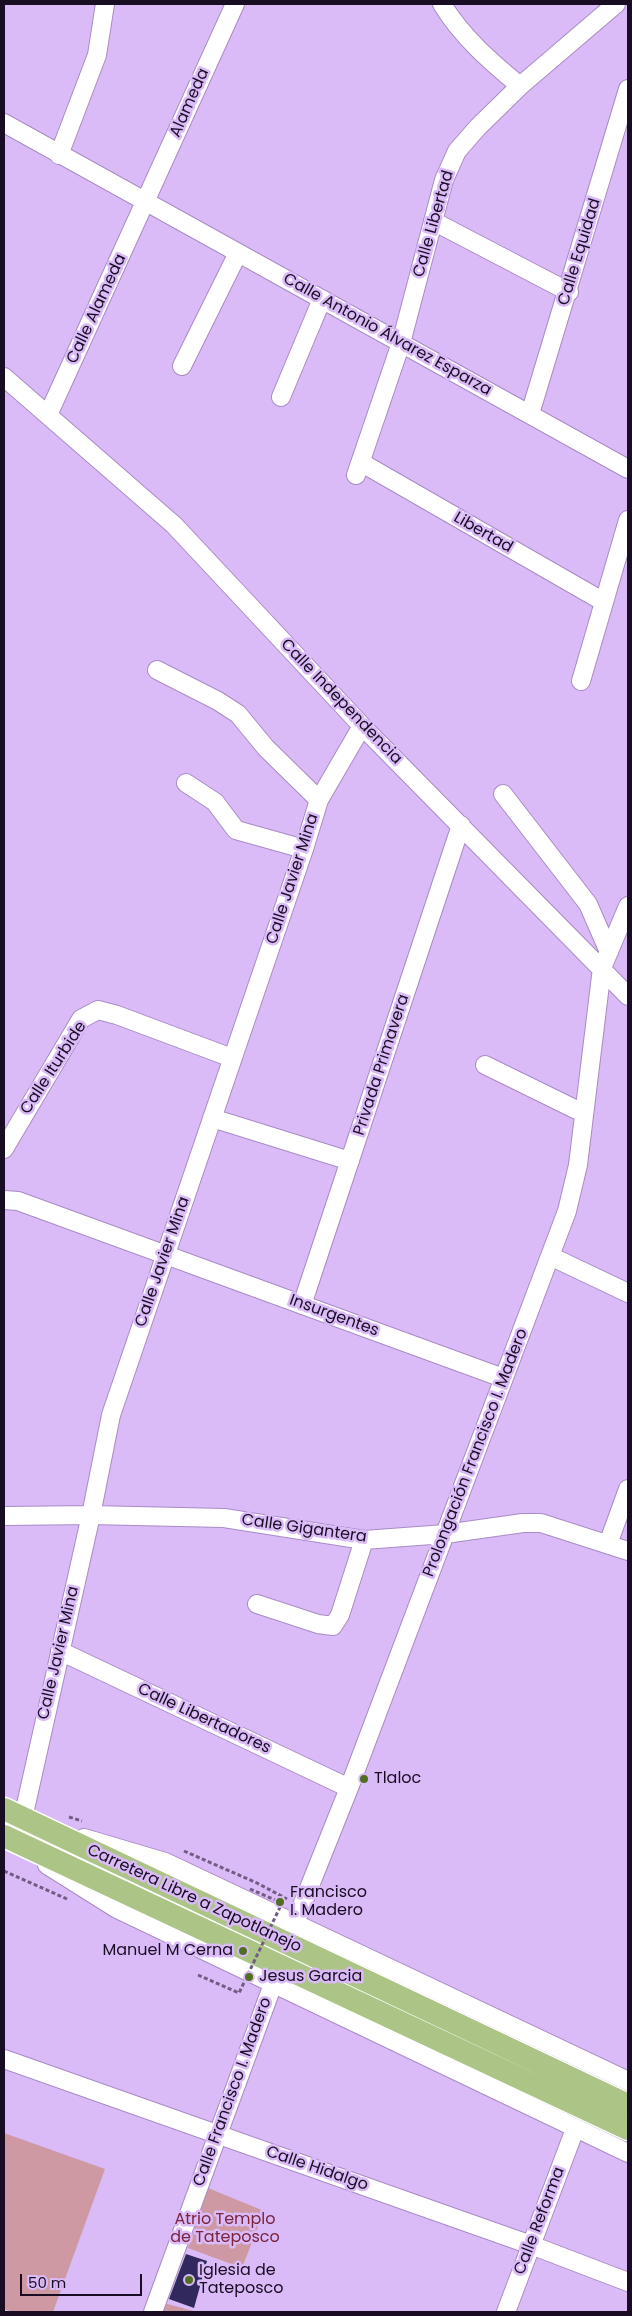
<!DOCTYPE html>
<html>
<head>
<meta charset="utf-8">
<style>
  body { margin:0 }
  #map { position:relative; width:632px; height:2316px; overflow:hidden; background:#dabbf8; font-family:Poppins,sans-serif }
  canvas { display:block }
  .frame { position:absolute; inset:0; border:5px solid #190d23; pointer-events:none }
  .scale { position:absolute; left:20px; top:2274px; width:122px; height:22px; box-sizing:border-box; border:2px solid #190d23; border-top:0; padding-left:6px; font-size:15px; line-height:18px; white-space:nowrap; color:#190d23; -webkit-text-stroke:4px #dabbf8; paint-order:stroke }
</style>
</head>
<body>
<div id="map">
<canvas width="632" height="2316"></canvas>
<div class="frame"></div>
<div class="scale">50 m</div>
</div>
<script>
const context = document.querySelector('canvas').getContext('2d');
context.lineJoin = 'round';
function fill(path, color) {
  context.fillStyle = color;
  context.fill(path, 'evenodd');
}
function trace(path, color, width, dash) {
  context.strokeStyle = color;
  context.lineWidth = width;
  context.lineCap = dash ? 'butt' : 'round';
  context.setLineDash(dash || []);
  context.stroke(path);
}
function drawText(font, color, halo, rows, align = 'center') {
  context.font = font + ' Poppins,sans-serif';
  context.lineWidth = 5;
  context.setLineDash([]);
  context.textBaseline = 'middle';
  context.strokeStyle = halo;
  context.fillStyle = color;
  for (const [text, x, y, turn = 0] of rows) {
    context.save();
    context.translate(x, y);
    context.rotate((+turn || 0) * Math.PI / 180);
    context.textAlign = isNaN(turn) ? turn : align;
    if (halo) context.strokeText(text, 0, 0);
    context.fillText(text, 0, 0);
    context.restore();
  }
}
fill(new Path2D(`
  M4,2133L105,2169L53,2312H13L4,2309Z
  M208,2188L264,2211L242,2268L188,2248Z
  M164,2303L197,2312H162Z`), '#ce99a2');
fill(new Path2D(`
  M186,2254L207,2261L194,2308L169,2299Z`), '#31295d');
const minor = new Path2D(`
  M442,4C461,36 491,62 520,86
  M4,123L628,469
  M59,155L97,55L105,4
  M433,221L569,292
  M182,366L238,253
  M4,377L174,525L362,726L628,996
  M281,397L322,299
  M530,414L628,89
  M48,415L235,4
  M362,463L604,602
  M356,475L401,343L444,180L457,151L478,127L520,86L616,4
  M157,670L218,701L238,714L266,748L319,800
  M581,681L628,520
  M186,783L215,802L236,830L304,849
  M503,794L588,904L609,952
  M485,1065L583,1113
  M212,1118L350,1161
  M4,1149L81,1019L98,1010L117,1015L232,1058
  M4,1200L18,1201L503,1378
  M550,1256L628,1293
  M302,1305L461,825
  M4,1516L91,1515L224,1518L364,1540L445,1534L523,1523H541L628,1551
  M608,1544L628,1489
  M257,1604L318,1624L333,1626L340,1615L364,1540
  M60,1651L349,1788
  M23,1818L91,1515L111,1415L304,849L319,800L362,726
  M84,1838L165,1862L628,2081
  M47,1865L117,1909L628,2153
  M295,1923L349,1788L567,1211L578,1165L602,968L628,906
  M4,2059L531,2245L628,2282
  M153,2312L273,1984
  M506,2312L575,2129`);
const major = new Path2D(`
  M4,1809L628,2105
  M4,1836L628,2129`);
trace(minor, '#a98bc5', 20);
trace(major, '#fff', 25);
trace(new Path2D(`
  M69,1817L82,1821
  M184,1851L257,1883L287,1899
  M4,1871L67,1899`), '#715c84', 3, [4, 2.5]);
trace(minor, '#fff', 18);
trace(major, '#acc485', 22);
trace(new Path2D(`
  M198,1975L239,1993L282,1903L250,1889`), '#715c84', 3, [4, 2.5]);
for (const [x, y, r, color] of [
  [364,1779,5,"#516e22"],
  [280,1902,5,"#516e22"],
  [243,1951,5,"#516e22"],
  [249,1977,5,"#516e22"],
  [189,2280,5,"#516e22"]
]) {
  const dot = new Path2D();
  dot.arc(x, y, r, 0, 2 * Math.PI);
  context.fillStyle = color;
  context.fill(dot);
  trace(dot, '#dabbf8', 2);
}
drawText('16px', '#190d23', '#dabbf8', [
  ["Alameda",190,103,-66],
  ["Calle Libertad",434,224,-74],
  ["Calle Equidad",580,252,-73],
  ["Calle Alameda",97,309,-65],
  ["Calle Antonio Álvarez Esparza",387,335,29],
  ["Libertad",483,533,30],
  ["Calle Independencia",341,702,46],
  ["Calle Javier Mina",293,879,-72],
  ["Privada Primavera",382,1065,-72],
  ["Calle Iturbide",54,1068,-57],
  ["Calle Javier Mina",163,1262,-71],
  ["Insurgentes",334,1316,20],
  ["Prolongación Francisco I. Madero",476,1453,-69],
  ["Calle Gigantera",304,1529,8],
  ["Calle Javier Mina",59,1653,-77],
  ["Calle Libertadores",204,1719,25],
  ["Carretera Libre a Zapotlanejo",194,1899,25],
  ["Calle Francisco I. Madero",233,2092,-70],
  ["Calle Hidalgo",317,2169,19],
  ["Calle Reforma",540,2221,-69]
]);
drawText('16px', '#190d23', '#dabbf8', [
  ["Tlaloc",374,1779],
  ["Francisco",290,1893],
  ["I. Madero",290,1911],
  ["Manuel M Cerna",233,1951,"right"],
  ["Jesus Garcia",259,1977],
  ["Iglesia de",199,2271],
  ["Tateposco",199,2289]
], 'left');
drawText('16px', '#7b243c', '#dabbf8', [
  ["Atrio Templo",225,2220],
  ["de Tateposco",225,2238]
]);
</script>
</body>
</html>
